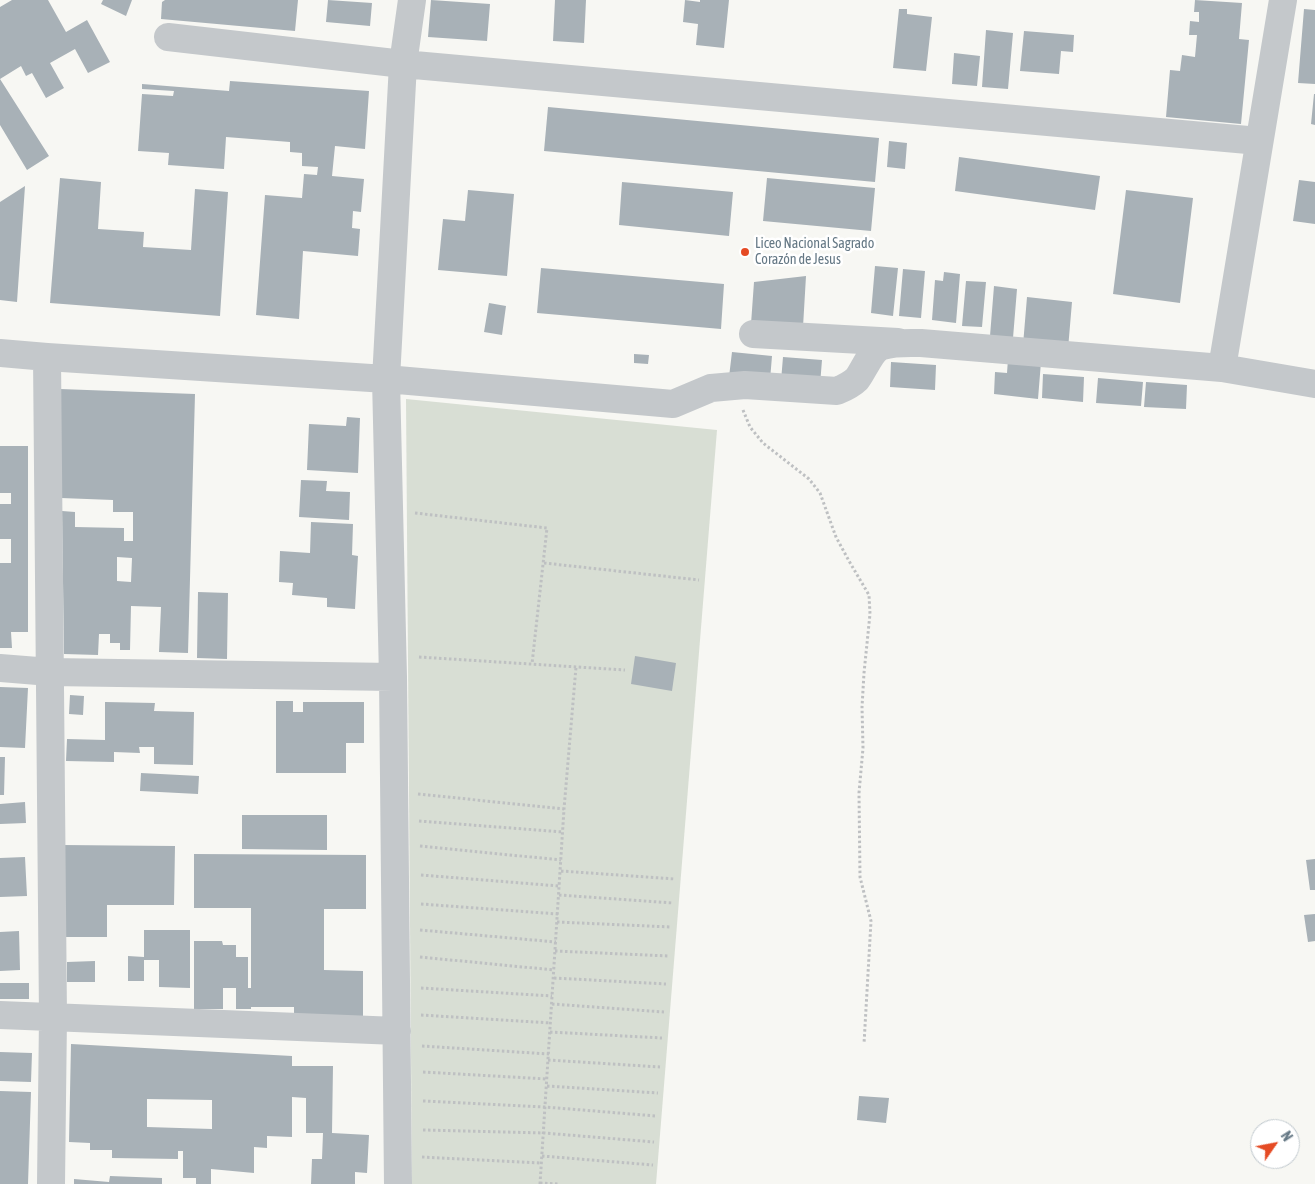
<!DOCTYPE html>
<html>
<head>
<meta charset="utf-8">
<style>
  body { margin:0 }
  #map { position:relative; width:1315px; height:1184px; overflow:hidden; background:#f7f7f3; font-family:"Asap Condensed",sans-serif }
  canvas { display:block }
  .north { position:absolute; left:1250px; top:1119px; width:50px; height:50px; box-sizing:border-box; background:#fff; border:1px solid #c1c9ce; border-radius:50%; rotate:57deg; font-size:14px; font-weight:700; line-height:20px; text-align:center; color:#657885 }
  .north::after { content:''; display:block; margin:auto; width:18px; height:22px; background:#e54b24; clip-path:polygon(50% 0,100% 100%,50% 72%,0 100%) }
</style>
</head>
<body>
<div id="map">
<canvas width="1315" height="1184"></canvas>
<div class="north">N</div>
</div>
<script>
const context = document.querySelector('canvas').getContext('2d');
context.lineJoin = 'round';
function fill(path, color) {
  context.fillStyle = color;
  context.fill(path, 'evenodd');
}
function trace(path, color, width, dash) {
  context.strokeStyle = color;
  context.lineWidth = width;
  context.lineCap = dash ? 'butt' : 'round';
  context.setLineDash(dash || []);
  context.stroke(path);
}
function drawText(font, color, halo, rows, align = 'center') {
  context.font = font + ' "Asap Condensed",sans-serif';
  context.lineWidth = 5;
  context.setLineDash([]);
  context.textBaseline = 'middle';
  context.strokeStyle = halo;
  context.fillStyle = color;
  for (const [text, x, y, turn = 0] of rows) {
    context.save();
    context.translate(x, y);
    context.rotate((+turn || 0) * Math.PI / 180);
    context.textAlign = isNaN(turn) ? turn : align;
    if (halo) context.strokeText(text, 0, 0);
    context.fillText(text, 0, 0);
    context.restore();
  }
}
fill(new Path2D(`
  M406,399L717,430L656,1184H412Z`), '#d8ded4');
fill(new Path2D(`
  M12,0H48L66,32L87,20L110,62L88,73L75,49L50,63L64,88L46,98L32,73L26,76L21,66L0,79L49,156L27,170L0,125V7Z
  M103,0H132L126,16L101,4Z
  M165,0H298L295,31L161,19L162,2Z
  M328,0L372,3L370,26L326,22Z
  M431,0L490,4L487,41L428,37Z
  M555,0H586L584,43L553,41Z
  M685,0L700,2V0H729L724,48L696,45L698,24L683,22Z
  M1195,0L1242,3L1239,39L1249,40L1241,124L1166,117L1170,70L1180,71L1182,55L1195,57L1197,35H1189L1190,21L1199,22V12H1194Z
  M899,9H907V14L932,17L926,71L893,68Z
  M1304,9L1315,10V84L1298,83Z
  M986,30L1013,33L1008,89L982,87Z
  M1024,31L1074,35L1073,52L1061,51L1059,74L1020,71Z
  M954,53L980,56L977,86L952,84Z
  M230,81L369,91L365,149L335,146L332,176L364,179L361,212L353,211L352,228L360,229L358,256L303,251L299,319L256,315L265,195L302,198L304,174L317,175L318,167L302,166V153L290,152V142L226,137L224,169L168,165L169,153L138,151L142,94L173,96L174,91L142,89V84L229,91Z
  M1314,94H1315V125L1311,124Z
  M548,107L879,138L875,182L544,151Z
  M889,141L907,143L905,169L887,167Z
  M959,157L1100,176L1095,210L955,191Z
  M60,178L101,182L98,229L144,232L143,247L191,250L195,189L228,192L220,316L50,303Z
  M767,178L875,188L871,231L763,221Z
  M1299,180L1315,182V224L1293,221Z
  M622,182L733,192L729,236L619,225Z
  M25,186L17,302L0,300V202Z
  M468,190L514,194L507,276L438,270L443,219L465,221Z
  M1126,190L1193,198L1180,303L1113,294Z
  M875,266L898,268L893,316L871,313Z
  M541,268L724,284L721,329L537,313Z
  M903,269L925,271L921,318L899,316Z
  M944,272L960,274L956,323L932,320L935,280L943,281Z
  M806,276L803,327L751,324L754,282Z
  M966,281L986,282L982,327L962,326Z
  M994,286L1017,289L1013,338L990,336Z
  M1027,297L1072,302L1068,349L1023,345Z
  M489,303L506,306L502,335L484,332Z
  M732,352L772,356L770,380L729,377Z
  M634,354L649,355L648,364L634,363Z
  M783,357L822,360L820,385L781,381Z
  M1008,359L1041,362L1038,399L994,394L995,372L1007,373Z
  M891,362L936,365L935,390L890,387Z
  M1043,374L1084,377L1083,402L1042,398Z
  M1098,378L1143,382L1141,406L1096,403Z
  M1146,382L1187,385L1186,409L1144,407Z
  M60,389L195,394L188,653L159,652L161,607L131,606L130,650H120V643H110V634H99L98,655L64,654L62,511L75,512V527L124,528V541H133V512H113V500L61,498ZM117,557L132,558L131,582L117,581Z
  M347,417L360,418L358,473L307,470L309,424L346,426Z
  M0,446H28V632H11L12,648H0V563H11V539H0V504H11V493H0Z
  M301,480L327,481L326,491L350,492L349,520L299,517Z
  M311,522L353,524L352,555L358,556L355,609L327,607V598L292,595L293,583L279,582L280,551L310,553Z
  M198,592L228,593L227,659L197,658Z
  M635,656L676,663L672,691L631,684Z
  M0,687L28,688L25,748L0,747Z
  M70,695L84,696L83,715L69,714Z
  M276,701H293V712H303V702H364V743H346V773H276Z
  M105,702L155,703L154,711L194,712L193,765L154,764V747H139L140,753L114,752V762L66,761L67,739L105,740Z
  M0,757H5L4,795H0Z
  M141,773L199,776L198,794L140,791Z
  M25,802L26,823L0,824V804Z
  M242,815H327V850L242,849Z
  M62,845L175,846L174,905H107V937H63Z
  M194,854L366,855V909H324V970L363,971V1021H294V1007H251V1009H236V988H223V1009H194V941H222L223,945H236V957H248V988H251V908H194Z
  M25,857L27,896L0,897V858Z
  M1315,859V890H1310L1306,860Z
  M1315,914V941L1308,942L1304,915Z
  M144,930H190V988L159,987V960H144V981H128V956L144,957Z
  M19,931L20,970L0,971V932Z
  M95,961V982H67V962Z
  M0,983H29V999H0Z
  M71,1044L292,1056V1066H333L332,1133L369,1135L367,1173L355,1172V1184H311L312,1159H322L323,1133H306V1098L292,1097V1137L267,1136V1148L254,1147V1173L211,1169V1184H196V1178H183V1151H178V1159L112,1158V1150H90V1143L69,1142ZM147,1099L212,1100V1129L147,1127Z
  M0,1052L32,1053L31,1082L0,1081Z
  M0,1091L31,1092L28,1184H0Z
  M859,1096L889,1098L886,1123L857,1120Z
  M110,1176L162,1178V1184H74V1179L109,1182Z`), '#a8b1b7');
trace(new Path2D(`
  M743,410L750,427L763,443L809,479L820,493L836,537L849,561L869,595L870,614L864,673L862,707L863,748L859,793L860,877L871,921L864,1044
  M415,513L547,528L532,664
  M544,563L699,580
  M419,657L625,670
  M418,794L564,809
  M419,821L563,832
  M420,846L561,860
  M561,871L675,879
  M421,875L559,886
  M559,895L673,903
  M421,904L558,914
  M557,922L671,927
  M420,930L556,942
  M555,951L669,956
  M420,957L554,970
  M554,978L666,984
  M421,988L552,996
  M552,1004L664,1012
  M421,1015L551,1023
  M550,1032L662,1038
  M422,1046L549,1054
  M548,1060L660,1067
  M423,1072L547,1079
  M547,1086L658,1093
  M423,1101L545,1107L656,1116
  M423,1130L544,1133L654,1142
  M542,1156L653,1165
  M422,1157L541,1163
  M540,1183L559,1184
  M540,1184L564,809L576,667`), '#bec0c2', 3, [2.5, 2.5]);
trace(new Path2D(`
  M168,37L403,64L1259,141
  M753,334L898,342
  M0,353L47,357L386,379L673,404L711,388L745,385L837,391C844,388 851,385 857,379C864,370 871,350 882,346C895,342 909,343 921,343L1222,368L1315,384
  M47,357L53,1017L51,1184
  M1222,368L1283,0
  M0,668L50,672L393,677
  M0,1015L397,1031
  M398,1184L393,677L386,379L403,64L412,0`), '#c4c8cb', 28);
for (const [x, y, r, color] of [
  [745,252,5,"#e54b24"]
]) {
  const dot = new Path2D();
  dot.arc(x, y, r, 0, 2 * Math.PI);
  context.fillStyle = color;
  context.fill(dot);
  trace(dot, '#fff', 2);
}
drawText('14px', '#657885', '#fff', [
  ["Liceo Nacional Sagrado",755,244],
  ["Corazón de Jesus",755,260]
], 'left');
</script>
</body>
</html>
